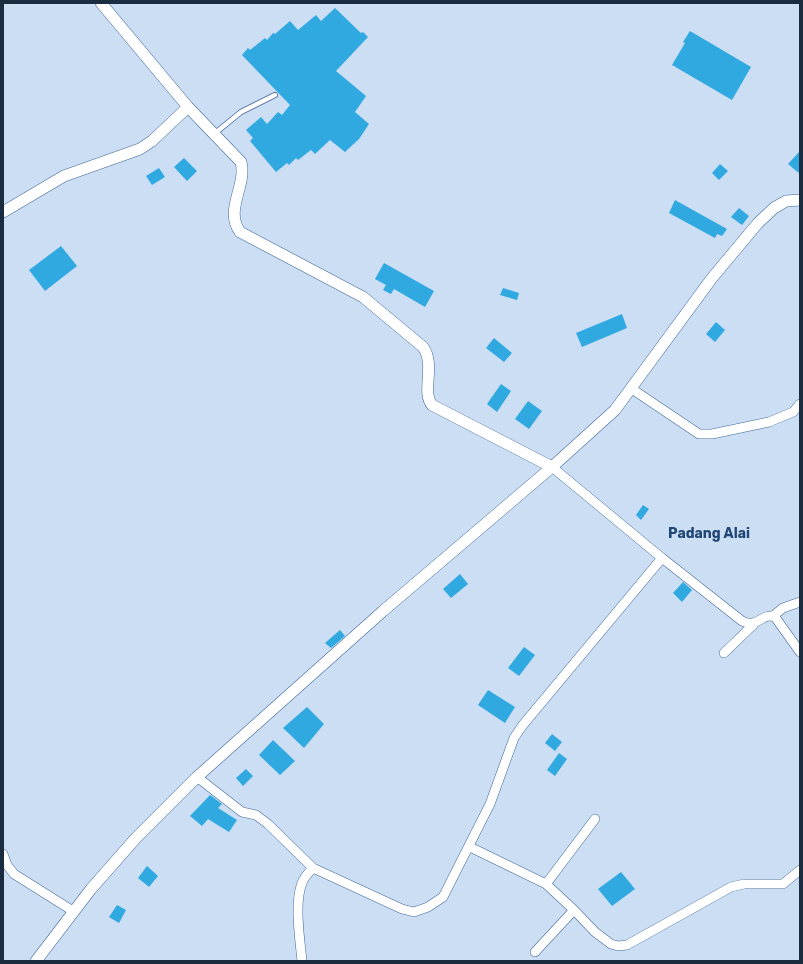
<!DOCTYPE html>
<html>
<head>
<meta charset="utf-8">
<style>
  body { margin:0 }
  #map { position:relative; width:803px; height:964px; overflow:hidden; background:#ccdef4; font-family:Rubik,sans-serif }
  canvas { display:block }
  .frame { position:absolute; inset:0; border:4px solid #1b2c41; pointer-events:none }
</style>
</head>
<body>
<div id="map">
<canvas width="803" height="964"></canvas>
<div class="frame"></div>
</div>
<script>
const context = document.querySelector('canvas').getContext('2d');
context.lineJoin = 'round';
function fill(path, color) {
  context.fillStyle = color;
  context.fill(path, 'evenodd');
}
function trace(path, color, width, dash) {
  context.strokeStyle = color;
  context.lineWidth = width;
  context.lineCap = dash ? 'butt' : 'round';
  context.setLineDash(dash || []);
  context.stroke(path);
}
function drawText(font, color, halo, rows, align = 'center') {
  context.font = font + ' Rubik,sans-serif';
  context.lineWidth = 3.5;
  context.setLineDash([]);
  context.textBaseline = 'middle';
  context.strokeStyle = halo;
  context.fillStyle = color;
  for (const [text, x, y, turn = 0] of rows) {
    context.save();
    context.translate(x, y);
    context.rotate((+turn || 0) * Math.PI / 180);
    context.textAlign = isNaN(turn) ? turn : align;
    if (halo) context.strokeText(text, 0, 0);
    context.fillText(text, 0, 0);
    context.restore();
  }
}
fill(new Path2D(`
  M335,8L361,33L363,32L368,37L336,71L366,96L355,112L369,124L359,139L345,152L330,140L315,154L311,150L298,160L296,158L289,165L287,163L276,172L250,141L253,138L246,130L261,117L267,124L278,112L282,115L290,105L242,55L248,48L250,50L265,38L267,40L273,33L275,34L290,21L298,30L316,15L321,21Z
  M690,31L751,67L732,100L672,65L685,43L683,42Z
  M800,151V174L788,164Z
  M184,158L197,171L187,181L174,167Z
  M720,164L728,171L719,180L712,173Z
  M159,168L165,177L152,185L146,176Z
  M675,200L727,229L722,236L717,234L715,238L669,213Z
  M739,208L749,216L742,225L731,217Z
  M61,246L77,266L45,291L29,270Z
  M384,263L434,291L425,307L394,289L391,294L383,290L386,285L375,279Z
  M503,288L519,293L517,300L500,295Z
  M622,314L627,328L582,347L576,333Z
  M716,322L725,330L715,342L706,334Z
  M494,338L512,353L504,362L486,348Z
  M501,384L511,391L497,412L487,404Z
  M528,401L542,411L529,429L515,419Z
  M643,505L649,509L641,520L636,515Z
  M460,574L468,584L451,598L443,589Z
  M683,582L692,590L682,602L673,593Z
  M340,630L345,636L331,648L325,643Z
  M524,647L535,655L519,676L508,668Z
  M488,690L515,707L505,723L478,705Z
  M307,707L324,724L304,748L283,728Z
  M552,734L562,742L555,751L545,743Z
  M273,740L295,761L280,775L259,755Z
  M559,753L567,759L555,776L547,770Z
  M246,769L253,776L243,786L236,778Z
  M210,795L222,804L218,808L237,820L229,832L208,819L202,826L190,816Z
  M147,866L158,876L149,887L138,878Z
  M621,872L635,889L612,906L598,889Z
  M117,905L126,910L119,923L109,917Z`), '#30a9e1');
const service = new Path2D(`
  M214,134L241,112L275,95`);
const minor = new Path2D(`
  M632,389L699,434H712L769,422L793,412L800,404
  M552,467L662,558L742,621C758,629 762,612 775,617L800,652
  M773,616L783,608L800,602
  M724,653L754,624
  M197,777L242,812L256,815L268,824L313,868L402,909L414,912L428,907L443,897L490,804L514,738L522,726L662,558
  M470,847L546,884L574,910L595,932L611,944L618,946L627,945L731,887L744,884H783L800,870
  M3,854L7,865L14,874L73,911
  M546,884L595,819
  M535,952L574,910
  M302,961C300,940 294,903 302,883C304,877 309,872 313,868`);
const tertiary = new Path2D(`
  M101,3L188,107L241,162C247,186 224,210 240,232L363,297L423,347C436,365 421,392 432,405L552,467
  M3,212L64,176L140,149L152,141L188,107
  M36,961L91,889L135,839L197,777L383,611L552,467L615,410L712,278L758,223L774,208L786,201L800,200`);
trace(service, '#3f6798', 6);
trace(minor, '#3f6798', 10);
trace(tertiary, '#3f6798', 12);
trace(service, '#fff', 4.5);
trace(minor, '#fff', 9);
trace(tertiary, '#fff', 11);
drawText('bold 14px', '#204876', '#ccdef4', [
  ["Padang Alai",709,534]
]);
</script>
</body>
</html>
